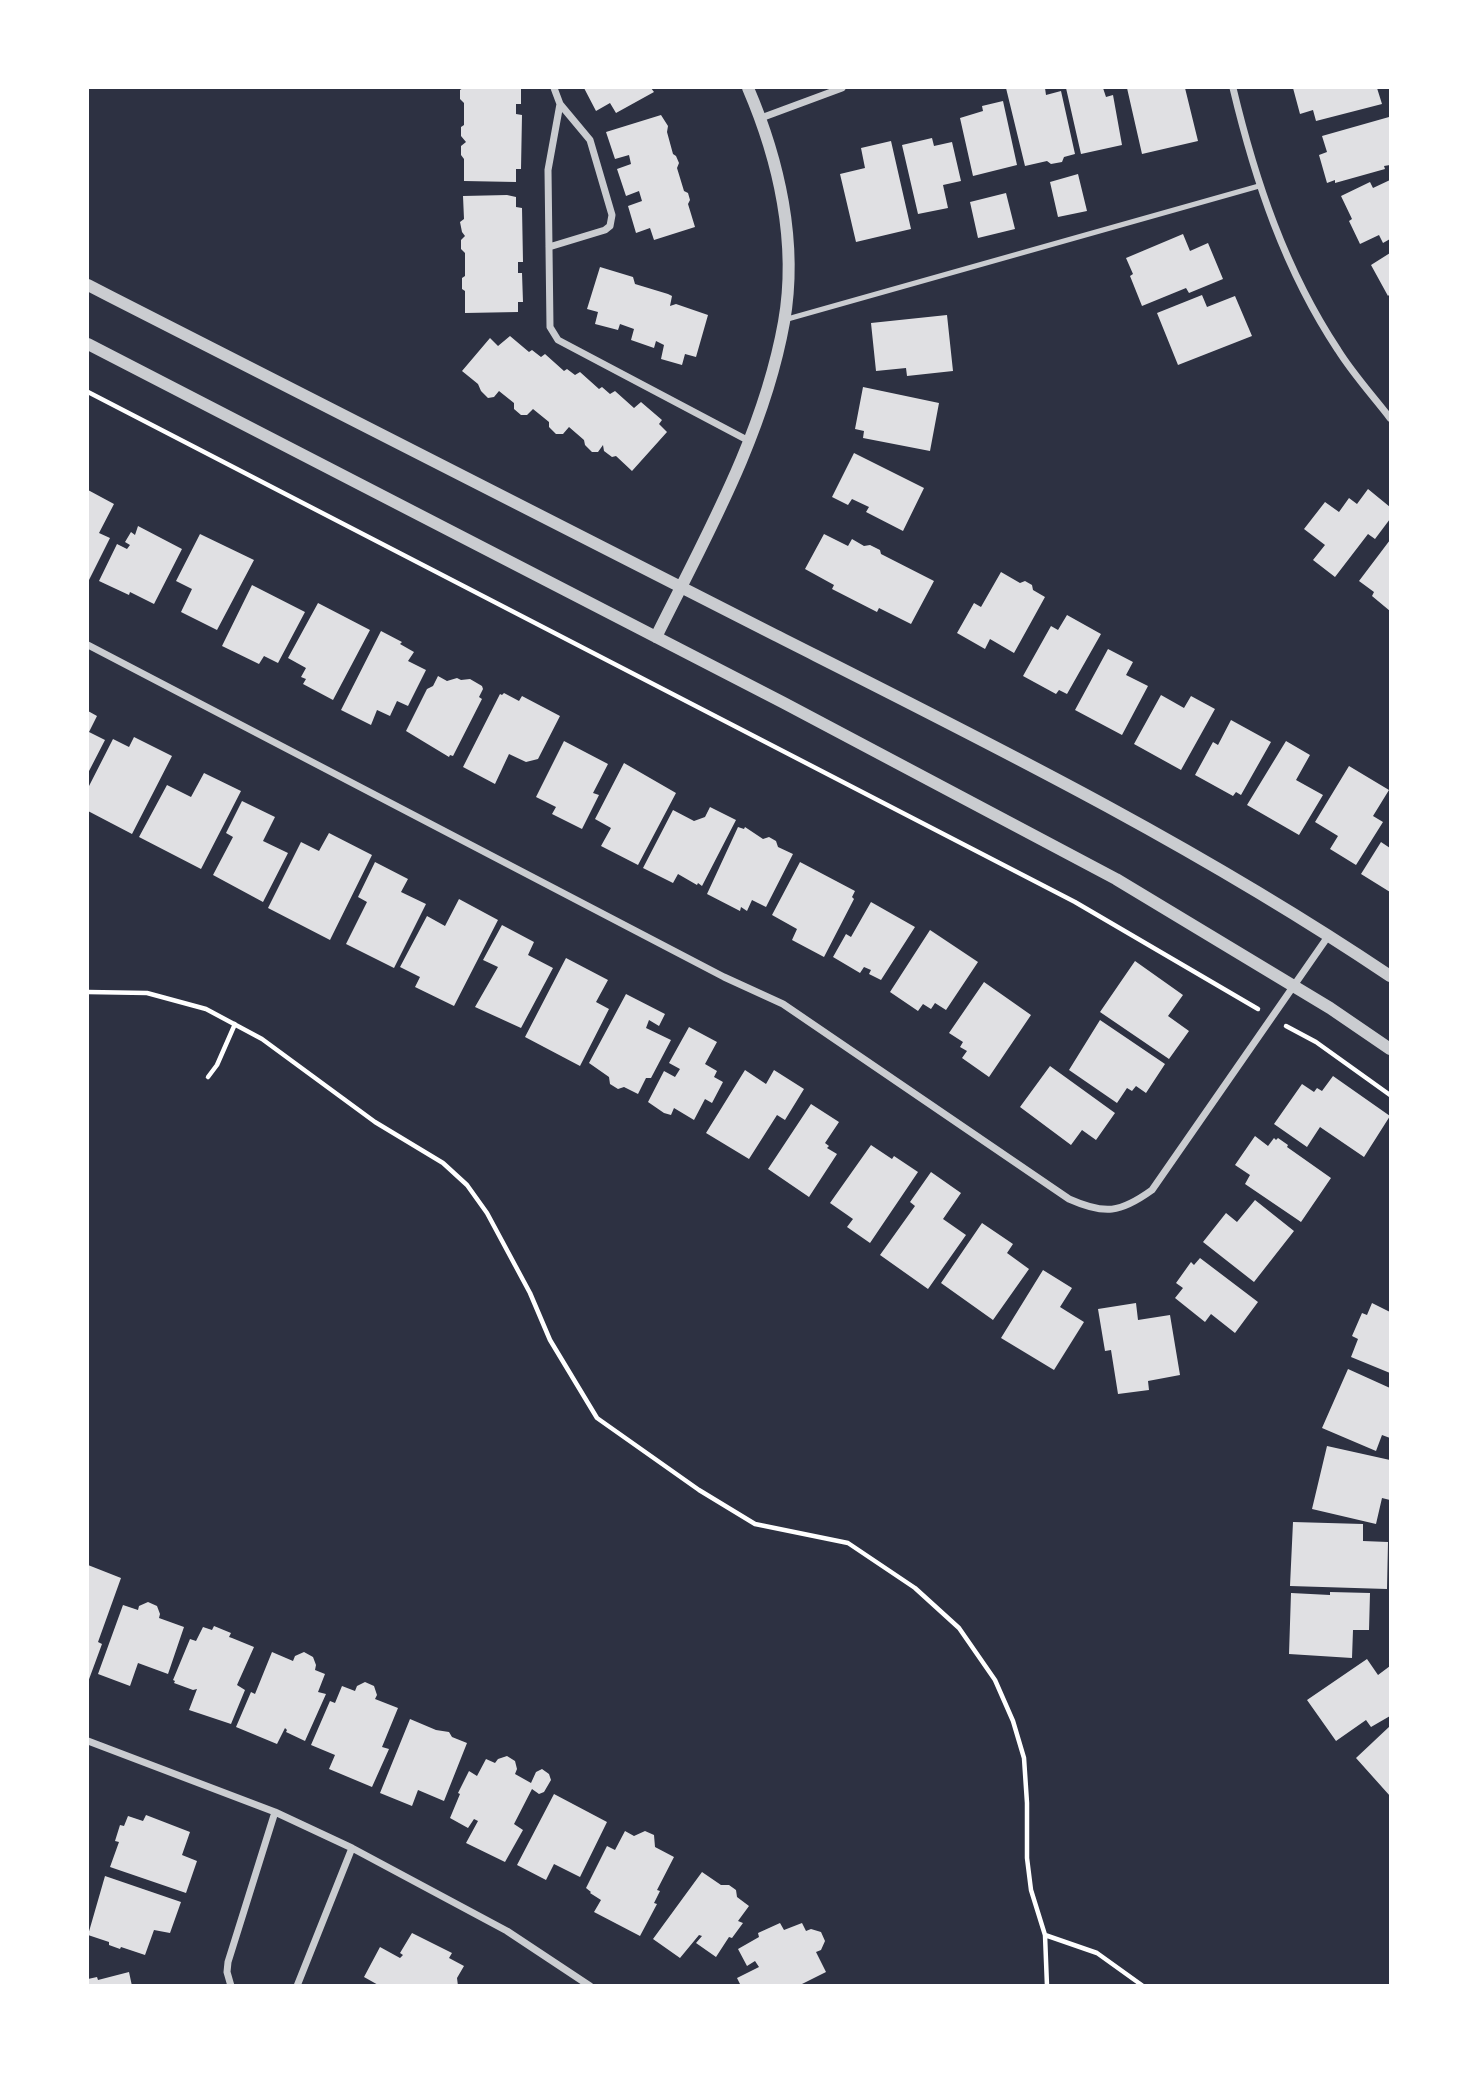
<!DOCTYPE html>
<html>
<head>
<meta charset="utf-8">
<style>
  body { margin:0 }
  #map { position:relative; width:1478px; height:2073px; overflow:hidden; background:#2d3142; font-family:"Varela Round",sans-serif }
  canvas { display:block }
  .frame { position:absolute; inset:0; border:89px solid #fff; pointer-events:none }
</style>
</head>
<body>
<div id="map">
<canvas width="1478" height="2073"></canvas>
<div class="frame"></div>
</div>
<script>
const context = document.querySelector('canvas').getContext('2d');
context.lineJoin = 'round';
function fill(path, color) {
  context.fillStyle = color;
  context.fill(path, 'evenodd');
}
function trace(path, color, width, dash) {
  context.strokeStyle = color;
  context.lineWidth = width;
  context.lineCap = dash ? 'butt' : 'round';
  context.setLineDash(dash || []);
  context.stroke(path);
}
fill(new Path2D(`
  M463,88H521V104H516V114L522,115L521,169H516V182L464,181V159L461,155V146L466,142L461,136V127L464,125V103L460,99V90Z
  M584,88H651L654,92L616,113L610,103L596,111Z
  M1006,88H1045L1046,95L1061,91L1075,154L1064,157L1062,162L1051,164L1047,161L1025,166Z
  M1066,88H1103L1106,97L1113,95L1122,145L1081,154Z
  M1127,88H1185L1198,141L1142,154Z
  M1293,88H1377L1382,104L1316,121L1313,110L1300,114Z
  M1003,101L1017,165L973,176L960,118L983,111L982,106Z
  M661,115L668,126L667,132L673,154L676,156L679,163L677,168L684,191L688,193L690,200L688,204L695,227L654,240L650,228L636,233L628,206L642,201L639,191L626,196L617,169L631,164L629,155L615,159L606,132Z
  M1389,117L1390,165L1384,166L1385,169L1335,183V180L1327,183L1319,155L1327,152L1322,136Z
  M932,138L934,146L952,142L961,181L943,185L948,208L918,214L902,145Z
  M891,141L911,229L856,242L840,174L865,168L861,148Z
  M1078,174L1087,211L1058,217L1050,182Z
  M1390,180V239L1383,243L1379,235L1360,244L1349,221L1352,219L1341,196L1370,182L1373,188Z
  M1006,193L1015,229L978,238L970,202Z
  M507,195L516,197V207L522,208L523,262H518V273H522L523,302H518V312L465,313V291L462,289V278L465,276V253L461,249V240L465,236L462,232L460,222L464,219L463,196Z
  M1183,234L1190,251L1208,243L1223,279L1189,293L1186,288L1142,306L1130,276L1133,274L1126,258Z
  M1390,253V294L1388,296L1371,265Z
  M600,267L633,277L635,284L668,294L672,296L670,306L676,304L708,315L696,357L685,354L682,365L661,359L664,345L656,341L654,348L631,340L634,329L620,324L618,330L595,324L598,312L587,309Z
  M1202,295L1207,307L1235,296L1252,336L1178,365L1157,313Z
  M947,315L953,371L907,376L906,368L876,371L871,323Z
  M510,336L529,352L532,350L541,357L545,354L564,371L567,369L575,375L580,372L599,389L602,387L610,394L615,391L634,408L641,402L662,420L659,424L667,432L632,471L616,456L612,457L604,451L603,445L598,452H592L585,445L584,440L569,427L563,434H556L549,427V422L533,409L527,415H521L514,409V403L499,391L494,397L488,398L481,391L478,384L462,371L490,338L498,346Z
  M863,387L939,403L930,451L863,438L864,431L855,429Z
  M854,453L924,488L903,531L866,512L869,507L852,499L848,505L832,497Z
  M1368,489L1390,507V519L1375,539L1368,534L1335,577L1313,560L1325,545L1304,529L1325,502L1339,512L1349,498L1357,504Z
  M88,490L114,504L99,533L110,538L89,580L88,579Z
  M138,526L182,549L154,604L130,592L129,595L99,581L117,544L127,549L130,545L125,542L131,532L135,535Z
  M200,534L254,560L217,630L181,612L192,589L176,581Z
  M824,534L848,546L852,539L864,546L870,545L880,550L881,554L934,581L911,624L879,608L877,612L832,589L834,585L805,569Z
  M1390,540V611L1372,596L1374,592L1359,581Z
  M1001,572L1020,583L1025,581L1032,585L1033,590L1045,597L1014,653L990,639L985,649L957,633L974,603L981,607Z
  M252,585L305,612L278,663L264,656L259,664L222,646Z
  M318,603L370,630L333,700L303,684L306,679L301,677L306,668L288,658Z
  M1067,615L1101,634L1067,694L1059,690L1056,694L1023,676L1051,626L1058,630Z
  M381,631L402,642L400,644L414,652L408,661L426,670L408,706L397,701L390,716L377,710L371,725L341,710Z
  M1108,649L1133,662L1126,675L1148,686L1122,735L1075,710Z
  M438,676L447,681L457,678L461,680L470,679L482,686L483,689L479,697L482,699L453,756L450,755L449,757L406,731L427,689L433,686Z
  M504,693L519,701L522,696L560,716L538,759L526,762L509,754L495,784L463,767L500,694L502,695Z
  M1161,695L1184,708L1191,696L1215,709L1181,770L1134,744Z
  M88,711L97,716L89,732L105,740L88,773Z
  M1231,720L1271,742L1241,795L1236,792L1233,796L1195,775L1213,742L1218,745Z
  M134,737L172,756L132,834L88,811V788L113,739L129,747Z
  M564,741L608,764L593,793L599,795L582,829L552,814L556,807L536,797Z
  M1286,741L1310,755L1296,780L1323,795L1299,835L1247,805Z
  M624,763L676,793L638,865L601,846L611,828L595,819Z
  M1349,766L1389,790L1373,816L1383,822L1356,865L1330,849L1338,836L1315,822Z
  M204,773L241,791L201,869L139,837L167,785L191,797Z
  M242,801L275,817L263,841L288,853L263,902L213,875L233,837L226,833Z
  M710,807L736,820L702,886L698,883L697,885L678,874L673,883L643,868L673,810L694,821L705,817Z
  M738,827L744,829L745,827L763,839L769,837L776,841L778,847L793,854L766,907L752,900L747,911L741,907L740,911L707,894Z
  M329,833L372,855L330,940L268,908L301,842L319,851Z
  M1381,842L1390,848V892L1361,874Z
  M375,862L408,879L401,892L426,904L394,968L346,944L367,902L358,897Z
  M800,862L855,891L852,897L854,899L824,957L792,940L797,929L772,915Z
  M459,899L498,920L454,1006L415,987L420,977L400,967L427,916L445,926Z
  M871,902L915,927L881,980L869,974L871,970L864,967L860,973L833,957L846,934L851,937Z
  M502,925L534,942L528,955L553,968L521,1028L475,1007L498,967L483,960Z
  M930,930L978,962L946,1010L935,1003L931,1009L923,1004L918,1011L890,992Z
  M566,958L608,980L596,1002L609,1009L580,1066L525,1037Z
  M1135,961L1183,995L1168,1016L1189,1031L1169,1059L1100,1012Z
  M984,982L1031,1015L989,1077L962,1058L967,1051L960,1047L963,1042L949,1033Z
  M626,994L665,1014L659,1026L649,1020L646,1028L671,1040L651,1078H646L638,1094L624,1087L618,1089L610,1084L609,1077L589,1063Z
  M1100,1020L1165,1064L1146,1093L1136,1086L1132,1091L1127,1088L1117,1103L1069,1070Z
  M689,1027L717,1042L705,1064L717,1071L714,1077L723,1082L712,1103L705,1099L694,1120L674,1108L671,1115L664,1113L648,1102L664,1071L675,1077L680,1069L669,1063Z
  M1050,1066L1115,1113L1096,1140L1082,1130L1071,1145L1020,1107Z
  M745,1070L766,1084L774,1070L804,1089L785,1120L777,1115L749,1159L706,1133Z
  M1333,1076L1390,1116L1364,1157L1320,1127L1307,1147L1274,1124L1302,1084L1314,1092L1317,1088L1322,1091Z
  M811,1104L839,1122L825,1143L829,1146L827,1148L837,1154L809,1197L768,1169Z
  M1255,1136L1268,1146L1274,1138L1276,1140L1278,1138L1288,1145L1287,1147L1331,1178L1301,1222L1245,1184L1250,1175L1235,1165Z
  M871,1145L892,1159L894,1156L918,1172L870,1243L847,1227L853,1219L830,1203Z
  M931,1172L961,1193L943,1219L966,1235L928,1289L880,1255L915,1206L910,1202Z
  M1255,1200L1294,1231L1254,1282L1203,1242L1226,1213L1237,1222Z
  M982,1223L1013,1244L1007,1253L1029,1269L993,1320L941,1283Z
  M1200,1258L1258,1302L1235,1333L1211,1314L1205,1322L1175,1298L1183,1288L1176,1283L1191,1262L1194,1265Z
  M1043,1270L1072,1288L1060,1307L1084,1322L1054,1370L1001,1338Z
  M1136,1303L1138,1320L1170,1315L1180,1375L1148,1381L1149,1390L1118,1394L1111,1350L1105,1351L1098,1309Z
  M1372,1303L1390,1312V1373L1351,1357L1358,1339L1352,1336L1362,1313L1367,1315Z
  M1348,1369L1390,1388V1438L1382,1435L1376,1451L1322,1428Z
  M1327,1446L1390,1460V1500L1382,1498L1376,1524L1312,1509Z
  M1293,1522L1363,1524V1541L1388,1542L1387,1589L1290,1586Z
  M88,1565L121,1578L98,1642L102,1644L88,1682Z
  M1330,1592L1370,1593L1369,1630H1353L1352,1658L1289,1654L1291,1593L1330,1595Z
  M148,1602L157,1606L160,1614L159,1618L184,1627L168,1674L138,1663L130,1686L98,1674L123,1605L138,1610L139,1606Z
  M214,1626L231,1633L229,1637L232,1638L254,1647L237,1685L245,1690L231,1724L189,1710L197,1689L193,1690L174,1683L175,1681L173,1680L190,1639L196,1641L203,1627L212,1630Z
  M272,1652L293,1661L295,1656L304,1652L313,1657L316,1665L315,1670L325,1674L318,1692L326,1694L305,1741L286,1732L287,1730L285,1728L277,1744L236,1727L251,1692L255,1694Z
  M1367,1659L1378,1675L1390,1666V1716L1371,1727L1366,1720L1336,1741L1307,1700Z
  M365,1682L374,1686L377,1695L375,1699L398,1708L382,1747L389,1749L372,1787L329,1769L335,1755L311,1745L330,1701L335,1703L342,1686L355,1691L357,1686Z
  M410,1719L436,1730L449,1732L452,1737L467,1743L444,1801L418,1790L412,1806L380,1793Z
  M1390,1726V1796L1356,1758Z
  M507,1756L515,1761L517,1769L515,1774L531,1783L536,1772L542,1769L549,1774L551,1780L544,1792L539,1794L532,1789L514,1824L523,1830L505,1862L466,1843L478,1821L474,1819L468,1828L450,1818L460,1794L458,1793L469,1771L477,1776L486,1759L495,1763L498,1759Z
  M554,1794L607,1822L580,1877L554,1864L546,1880L517,1865Z
  M146,1815L190,1832L182,1855L197,1861L186,1893L110,1867L119,1842L115,1841L120,1825L124,1826L128,1816L143,1821Z
  M625,1831L634,1836L645,1831L654,1835L655,1847L674,1857L657,1890L660,1891L654,1903L657,1904L640,1936L594,1912L601,1900L590,1893L591,1892L586,1888L607,1846L615,1850Z
  M702,1872L721,1885H729L736,1890L737,1897L749,1906L738,1921L743,1923L732,1938L729,1937L716,1957L696,1943L702,1936L699,1935L680,1958L653,1939Z
  M105,1876L181,1902L170,1933L154,1930L145,1955L121,1947L120,1949L109,1945V1942L88,1935Z
  M780,1923L784,1930L802,1923L806,1931L811,1929L821,1932L825,1941L821,1950L816,1952L826,1972L798,1986H741L737,1978L759,1967L755,1961L747,1966L738,1949L759,1937L758,1933Z
  M412,1933L452,1953L449,1958L464,1966L457,1978L458,1986H380L364,1977L380,1947L400,1958L403,1955L400,1953Z
  M129,1972L132,1986H88V1979L97,1977L98,1980Z`), '#e0e0e3');
trace(new Path2D(`
  M88,392L1075,902L1258,1009
  M88,992L147,993L206,1009L262,1039L375,1122L443,1163L467,1185L487,1213L530,1293L550,1340L597,1418L699,1490L755,1524L848,1543L915,1588L959,1628L995,1680L1013,1721L1024,1758L1027,1803V1858L1031,1890L1045,1935L1047,1986
  M1286,1026L1316,1042L1390,1095
  M208,1077L217,1065L235,1024
  M1045,1935L1097,1953L1143,1986`), '#fff', 4.5);
trace(new Path2D(`
  M784,320L1259,186`), '#caccd0', 5);
trace(new Path2D(`
  M554,88L560,104L548,170L550,327L558,340L749,441
  M1233,88C1255,180 1285,270 1338,350C1353,374 1373,396 1390,418
  M761,118L842,88
  M549,247L605,230L610,226L612,215L590,140L560,104
  M88,645L724,977L783,1004L1069,1199C1105,1215 1120,1213 1152,1190L1329,935
  M88,1741L275,1812L352,1848L507,1931L590,1986
  M231,1986L227,1972L228,1962L275,1812
  M297,1986L352,1848`), '#caccd0', 7);
trace(new Path2D(`
  M88,285C316,403 545,519 775,635C985,741 1194,844 1390,976
  M88,344L784,703L1116,879L1330,1008L1390,1049
  M656,637C706,536 764,434 784,322C798,243 779,160 748,88`), '#caccd0', 12);
</script>
</body>
</html>
